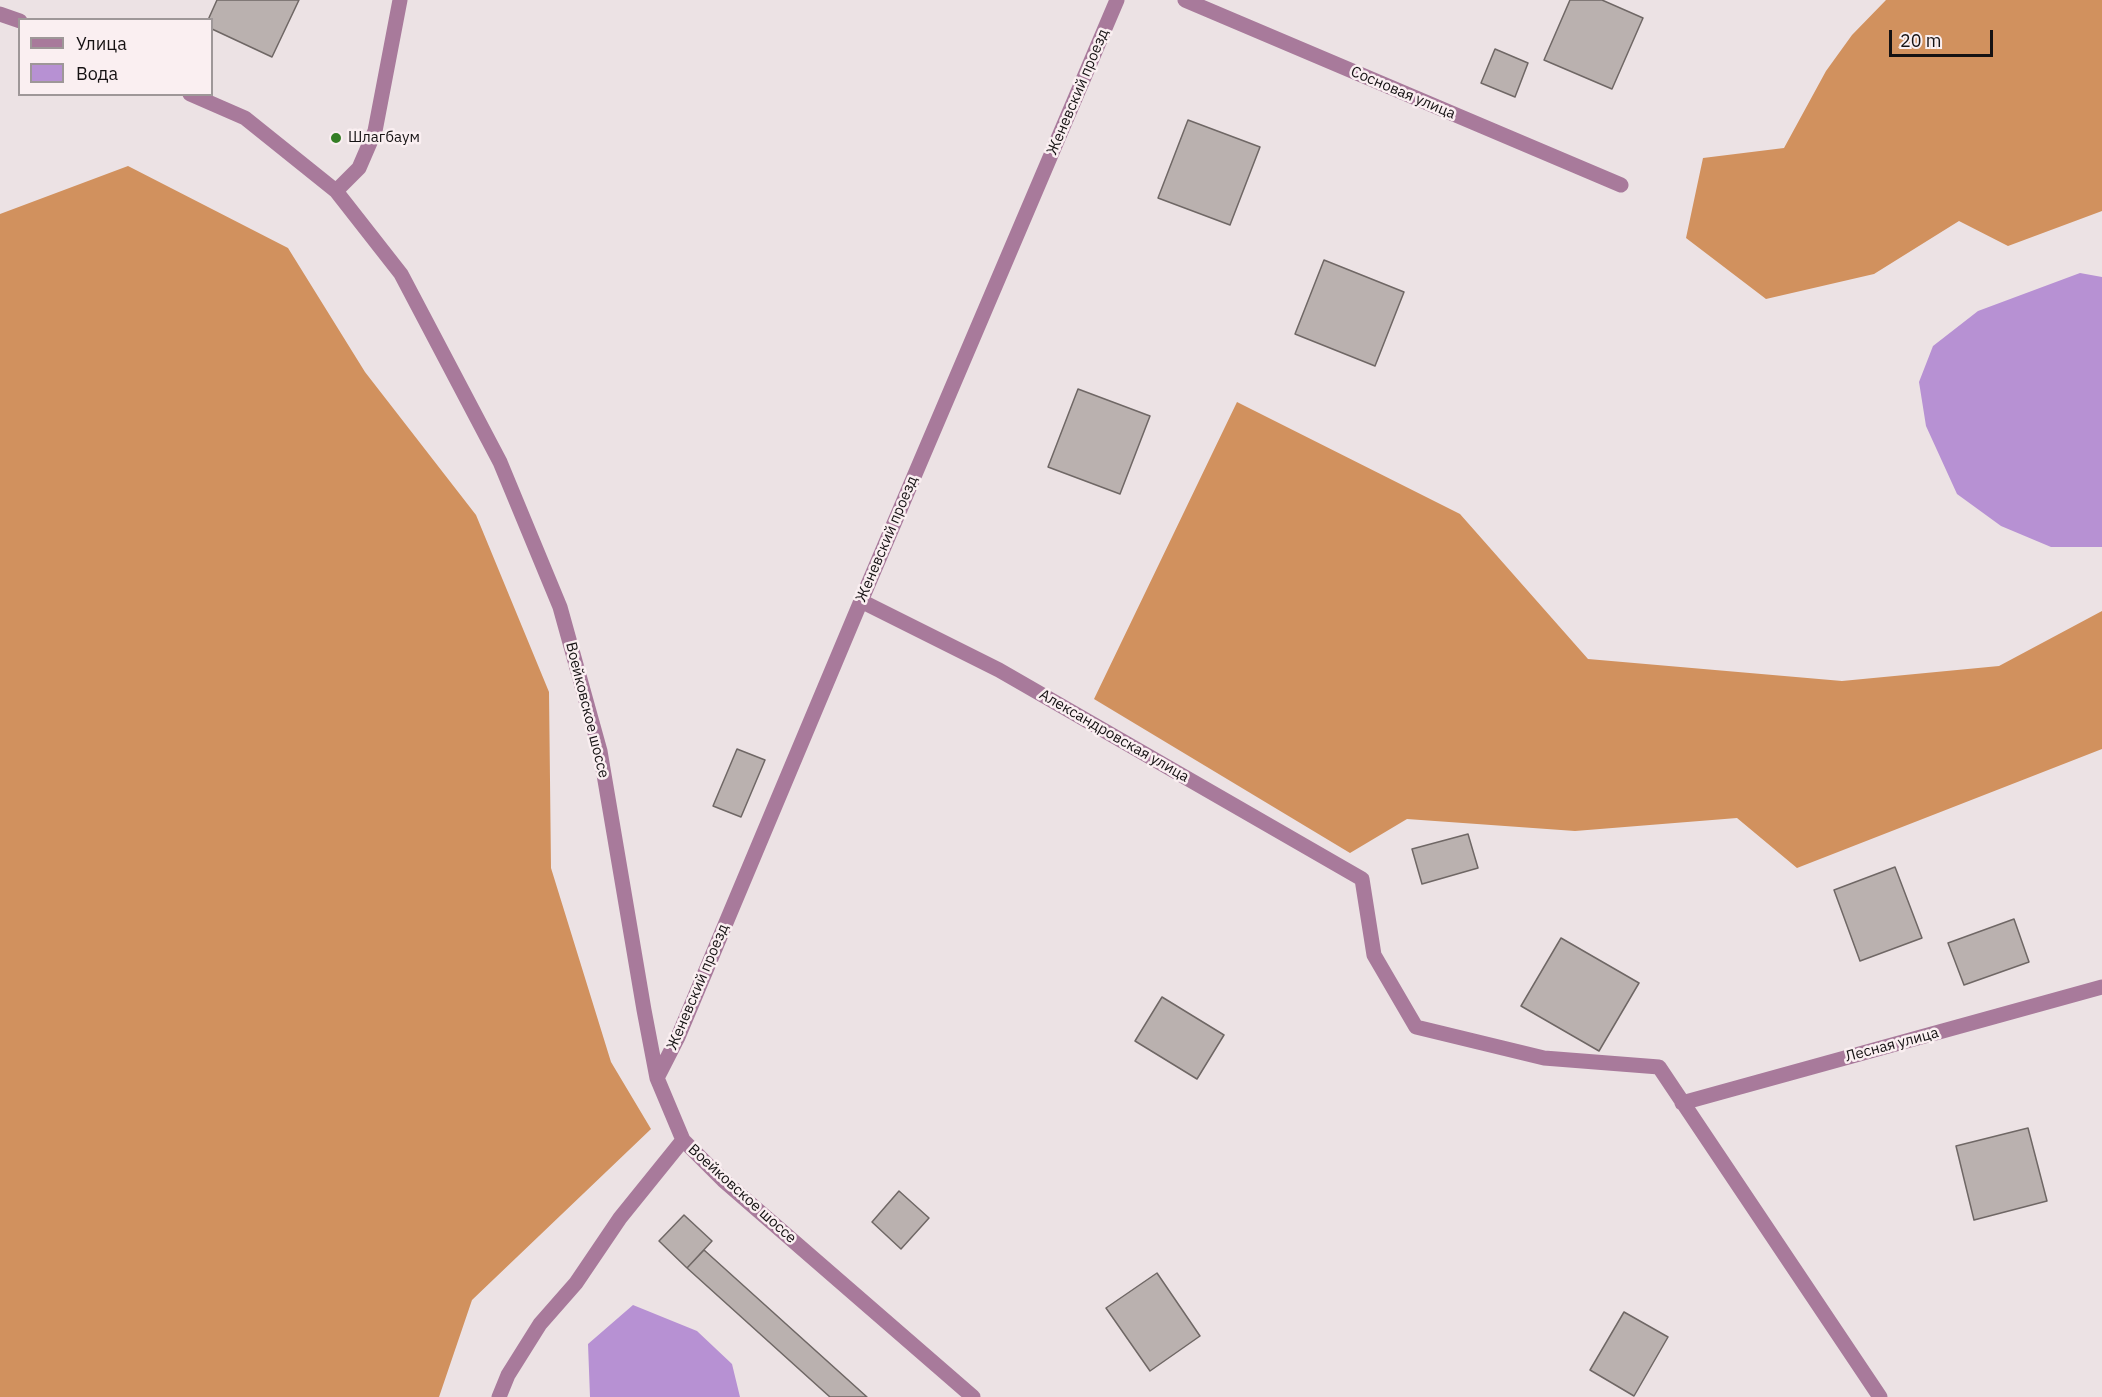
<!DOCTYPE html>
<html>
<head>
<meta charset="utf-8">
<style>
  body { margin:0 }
  #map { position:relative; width:2102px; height:1397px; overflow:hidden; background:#ece2e4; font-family:"IBM Plex Sans",sans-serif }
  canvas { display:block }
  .legend { position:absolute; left:18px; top:18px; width:195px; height:78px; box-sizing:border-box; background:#faeff1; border:2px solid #9e9798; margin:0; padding:8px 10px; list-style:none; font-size:18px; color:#151213 }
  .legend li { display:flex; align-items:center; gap:12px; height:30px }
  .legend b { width:30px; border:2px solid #9e9798 }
  .scale { position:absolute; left:1889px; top:30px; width:104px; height:27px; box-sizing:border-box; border:3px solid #151213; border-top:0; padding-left:8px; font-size:18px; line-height:21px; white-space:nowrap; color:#151213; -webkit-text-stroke:4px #faeff1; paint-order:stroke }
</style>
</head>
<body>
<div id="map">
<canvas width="2102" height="1397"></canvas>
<ul class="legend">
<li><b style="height:8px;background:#a87a9b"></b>Улица</li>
<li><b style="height:16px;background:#b791d3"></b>Вода</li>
</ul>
<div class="scale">20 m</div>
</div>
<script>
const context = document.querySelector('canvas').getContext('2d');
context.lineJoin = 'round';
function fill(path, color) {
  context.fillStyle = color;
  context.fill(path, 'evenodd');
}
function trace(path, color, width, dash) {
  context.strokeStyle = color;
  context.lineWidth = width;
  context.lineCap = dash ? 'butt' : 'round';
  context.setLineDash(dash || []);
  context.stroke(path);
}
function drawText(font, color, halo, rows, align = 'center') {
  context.font = font + ' "IBM Plex Sans",sans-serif';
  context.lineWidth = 5;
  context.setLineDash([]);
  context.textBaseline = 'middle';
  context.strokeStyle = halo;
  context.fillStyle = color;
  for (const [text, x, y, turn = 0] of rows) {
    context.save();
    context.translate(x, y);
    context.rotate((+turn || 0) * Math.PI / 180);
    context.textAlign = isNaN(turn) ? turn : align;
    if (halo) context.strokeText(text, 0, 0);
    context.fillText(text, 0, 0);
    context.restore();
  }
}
fill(new Path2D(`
  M1886,0H2102V211L2008,246L1959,221L1874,274L1766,299L1686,238L1703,158L1784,148L1826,71L1852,35Z
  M128,166L288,248L365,372L476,515L549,692L551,868L611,1062L651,1129L472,1300L439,1397H0V214Z
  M1237,402L1460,514L1588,659L1842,681L1999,666L2102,611V749L1797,868L1737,818L1575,831L1407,819L1350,853L1094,699Z`), '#d1915e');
fill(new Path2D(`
  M2080,273L2102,277V547H2051L2001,526L1957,494L1926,426L1919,382L1933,346L1978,311Z
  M633,1305L697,1331L732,1364L740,1397H590L588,1344Z`), '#b791d3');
const building = new Path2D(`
  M217,0H299L272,57L212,29V20H208Z
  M1570,0H1602L1643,18L1612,89L1544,60Z
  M1495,49L1528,63L1515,97L1481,83Z
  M1188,120L1260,147L1230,225L1158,198Z
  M1324,260L1404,292L1375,366L1295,334Z
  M1078,389L1150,416L1120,494L1048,467Z
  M737,749L765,760L741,817L713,806Z
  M1468,834L1478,868L1422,884L1412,849Z
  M1895,867L1922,938L1860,961L1834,890Z
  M2014,919L2029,962L1964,985L1948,943Z
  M1561,938L1639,983L1599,1051L1521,1006Z
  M1162,997L1224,1035L1197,1079L1135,1041Z
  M2028,1128L2047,1201L1974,1220L1956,1146Z
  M899,1191L929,1218L901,1249L872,1222Z
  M684,1215L712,1241L687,1268L659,1241Z
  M704,1250L867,1397H830L687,1268Z
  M1157,1273L1200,1336L1150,1371L1106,1308Z
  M1624,1312L1668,1337L1634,1396L1590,1370Z`);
fill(building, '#bab1af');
trace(building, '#6f6765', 1.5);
trace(new Path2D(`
  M1185,0L1621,185
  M0,14L20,21
  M190,94L245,118L336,191L401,274L500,462L560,607L600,751L644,1010L657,1078L683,1140L723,1180L973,1397
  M336,191L359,168L375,131L400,0
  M861,601L999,670L1362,879L1374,955L1416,1027L1544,1058L1659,1067L1880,1397
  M657,1078L678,1037L861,601L1117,0
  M1682,1103L2102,987
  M499,1397L508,1375L540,1324L576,1283L620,1218L683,1140`), '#a87a9b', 15);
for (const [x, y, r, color] of [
  [336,138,6,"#347e25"]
]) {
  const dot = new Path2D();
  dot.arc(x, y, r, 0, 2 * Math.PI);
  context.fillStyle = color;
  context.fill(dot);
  trace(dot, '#faeff1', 2);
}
drawText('15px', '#151213', '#faeff1', [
  ["Женевский проезд",1078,92,-67],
  ["Сосновая улица",1403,93,23],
  ["Женевский проезд",887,539,-67],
  ["Воейковское шоссе",587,710,76],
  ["Александровская улица",1114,736,30],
  ["Женевский проезд",698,987,-67],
  ["Лесная улица",1892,1045,-15],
  ["Воейковское шоссе",742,1194,42]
]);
drawText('15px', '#151213', '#faeff1', [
  ["Шлагбаум",348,138]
], 'left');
</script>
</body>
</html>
